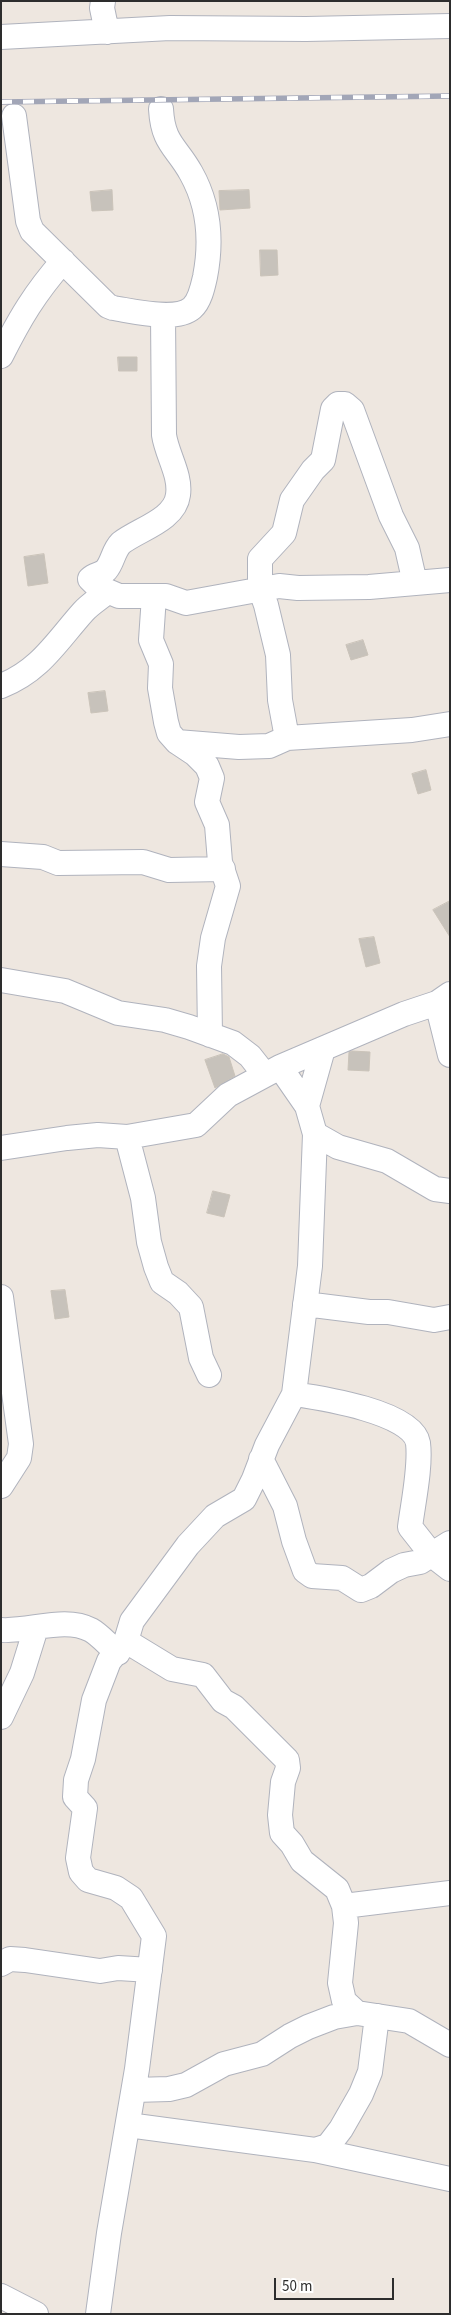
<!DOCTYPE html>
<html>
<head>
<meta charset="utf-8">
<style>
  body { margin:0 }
  #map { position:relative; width:451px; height:2315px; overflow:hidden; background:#eee7e0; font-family:"Source Sans 3",sans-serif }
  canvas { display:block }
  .frame { position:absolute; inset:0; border:2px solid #2d2d2d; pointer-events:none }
  .scale { position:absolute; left:274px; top:2278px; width:120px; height:22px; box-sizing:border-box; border:2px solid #2d2d2d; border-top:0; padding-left:6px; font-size:15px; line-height:18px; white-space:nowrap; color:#2d2d2d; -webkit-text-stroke:4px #fff; paint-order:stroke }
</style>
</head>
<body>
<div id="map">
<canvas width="451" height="2315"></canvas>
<div class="frame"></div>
<div class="scale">50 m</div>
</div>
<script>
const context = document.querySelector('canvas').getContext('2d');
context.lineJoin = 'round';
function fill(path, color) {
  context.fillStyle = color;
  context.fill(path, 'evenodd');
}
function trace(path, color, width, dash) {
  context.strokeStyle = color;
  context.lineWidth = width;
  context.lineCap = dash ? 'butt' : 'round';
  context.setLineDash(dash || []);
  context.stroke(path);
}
const building = new Path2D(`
  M112,190L113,210L92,211L90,192Z
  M249,190L250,208L220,210L219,191Z
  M260,250H277L278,275L261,276Z
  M118,357H137V371H119Z
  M44,554L48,583L28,586L24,557Z
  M363,640L368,655L351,660L346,645Z
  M105,691L108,711L91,713L88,693Z
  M426,770L431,790L418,794L412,774Z
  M450,901V937L433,910Z
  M374,937L380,963L366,967L359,939Z
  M352,1051L370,1052L369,1071L348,1070L349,1052Z
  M223,1054L229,1057L235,1076L215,1088L205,1060Z
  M213,1191L230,1195L224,1217L207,1213Z
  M65,1290L69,1317L55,1319L51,1291Z`);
fill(building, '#c7c2bb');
trace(building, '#cac3b9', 1);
const minor = new Path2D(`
  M103,1L102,8L107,32
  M1,37L170,28L306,29L450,26
  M14,116L28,221L32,231L108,306L113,308C133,311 176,322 192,308C200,301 203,286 205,277C212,241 209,205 191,173C176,146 163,144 161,109
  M163,315L164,435C167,455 181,475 178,495C175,520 139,529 121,543C113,551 113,562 106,570C101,575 95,574 90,579L98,587L119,596H166L186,603L279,586L298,588L369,587L450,580
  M1,356C20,318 35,293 63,261
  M154,596L151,640L161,664L160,688L166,722L169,733L177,742L195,754L207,766L212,778L207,802L217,825L220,862L228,886L213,938L209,966L210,1035
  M1,686C40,671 57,641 83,612C90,604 99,599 107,592
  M287,738L280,700L278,655L266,605L260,588V559L284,533L292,500L313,470L323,460L333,409L338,404H345L352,410L391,516L407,548L415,583
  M177,742L239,747L269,746L287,738L412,730L450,724
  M1,854L43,857L58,863L143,862L169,870L223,869
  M1,980L65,991L118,1013L165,1020L189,1027L233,1043L250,1056L265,1075
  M437,1003L450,1055
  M307,1106L323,1049
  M315,1134L338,1147L387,1161L435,1189L450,1191
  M127,1137L143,1198L149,1242L156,1267L162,1282L178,1293L191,1307L201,1358L209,1375
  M1,1148L67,1138L98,1135L127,1137L196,1125L228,1095L280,1067L404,1014L437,1003L450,994
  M1,1297L21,1444L19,1458L1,1486
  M305,1304L369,1312H388L434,1320L450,1317
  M294,1394C321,1398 413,1412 418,1443C421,1467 413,1503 410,1527L432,1555L450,1569
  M261,1459L285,1506L294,1541L305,1571L312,1576L342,1578L361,1590L371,1586L391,1571L404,1565L420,1562L450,1543
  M1,1630C30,1632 65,1616 91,1630C100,1635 109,1646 118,1653
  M126,1641L172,1669L203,1675L223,1701L234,1707L287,1760L288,1768L283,1782L280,1815L282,1833L292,1844L302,1861L337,1889L344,1906L346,1923L340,1983L344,2001L357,2013
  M1,1717L22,1673L36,1628
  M344,1906L450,1893
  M1,1964L10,1959L25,1960L100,1971L118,1968L150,1970
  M134,2090L169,2089L186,2085L224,2064L262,2054L290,2036L308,2027L334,2017L357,2013L409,2021L450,2045
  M128,2125L315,2150L450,2179
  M315,2150L328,2146L341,2129L361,2094L370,2072L377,2016
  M1,2296L36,2314
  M98,2314L109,2233L137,2069L154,1936L131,1898L116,1888L88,1880L81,1872L78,1858L85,1808L75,1797L76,1780L83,1759L94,1700L109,1661L126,1641L132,1621L188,1545L215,1516L244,1499L254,1479L267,1445L294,1394L310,1266L315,1134L307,1106L280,1067`);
trace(minor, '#b0b3bd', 26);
trace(minor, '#fff', 24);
const rail = new Path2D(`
  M1,102L450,96`);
trace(rail, '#a2a6b7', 5.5);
trace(rail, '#fff', 4, [11]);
</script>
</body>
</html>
